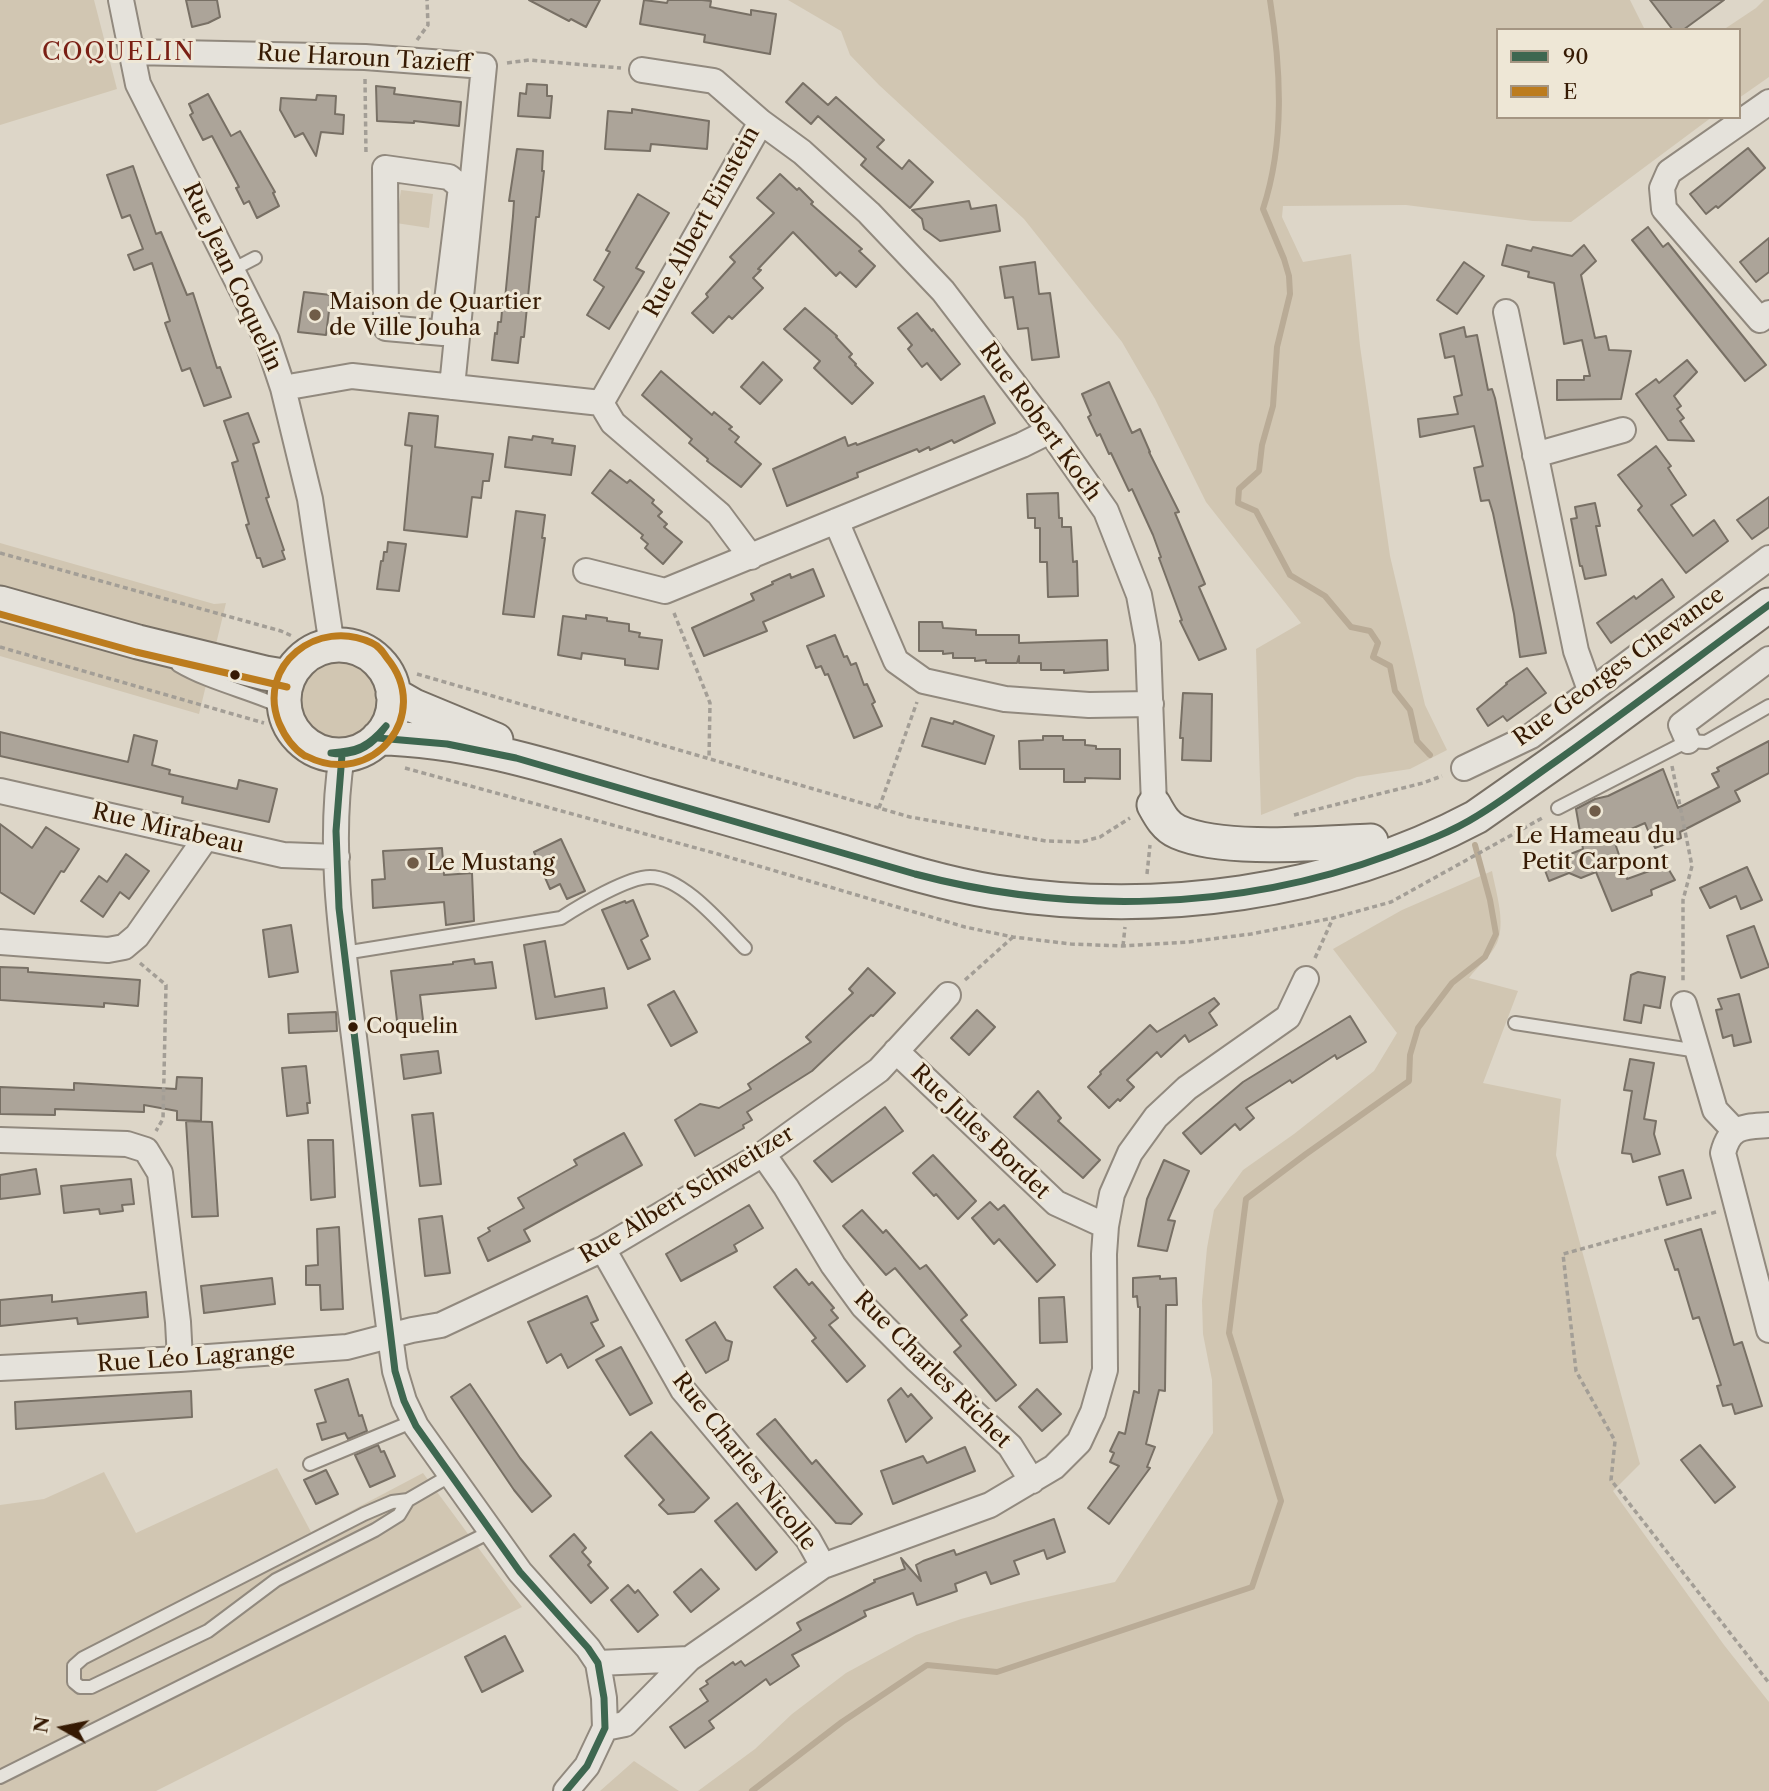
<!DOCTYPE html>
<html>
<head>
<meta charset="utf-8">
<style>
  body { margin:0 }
  #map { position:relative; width:1769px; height:1791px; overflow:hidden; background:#ddd6c8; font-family:"Libre Caslon Text",serif }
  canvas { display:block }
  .legend { position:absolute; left:1496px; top:28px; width:245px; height:91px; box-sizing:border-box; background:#eee7d6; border:2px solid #a49582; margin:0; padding:9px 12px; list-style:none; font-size:21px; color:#361a03 }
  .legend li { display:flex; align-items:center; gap:14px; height:35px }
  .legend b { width:35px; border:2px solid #a49582 }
  .north { position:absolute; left:28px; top:1693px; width:70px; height:70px; -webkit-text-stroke:5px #eee7d6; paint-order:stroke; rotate:279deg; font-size:19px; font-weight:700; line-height:28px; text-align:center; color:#361a03 }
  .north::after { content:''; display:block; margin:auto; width:24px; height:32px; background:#361a03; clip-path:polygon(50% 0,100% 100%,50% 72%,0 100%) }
</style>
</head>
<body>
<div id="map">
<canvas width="1769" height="1791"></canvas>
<ul class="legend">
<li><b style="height:9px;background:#3e6750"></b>90</li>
<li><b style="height:9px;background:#bc7c1e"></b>E</li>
</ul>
<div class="north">N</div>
</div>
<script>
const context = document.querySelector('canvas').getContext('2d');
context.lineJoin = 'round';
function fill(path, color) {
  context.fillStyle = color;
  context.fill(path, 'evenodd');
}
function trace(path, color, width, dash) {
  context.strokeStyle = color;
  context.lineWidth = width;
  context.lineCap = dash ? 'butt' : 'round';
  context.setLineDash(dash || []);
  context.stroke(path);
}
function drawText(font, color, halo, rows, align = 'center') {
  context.font = font + ' "Libre Caslon Text",serif';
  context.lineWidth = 6;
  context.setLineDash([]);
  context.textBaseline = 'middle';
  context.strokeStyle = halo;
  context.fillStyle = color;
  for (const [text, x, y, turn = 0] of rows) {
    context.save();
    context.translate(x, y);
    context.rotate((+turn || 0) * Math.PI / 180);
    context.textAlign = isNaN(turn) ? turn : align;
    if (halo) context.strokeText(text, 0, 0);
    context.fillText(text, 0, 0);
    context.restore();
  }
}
fill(new Path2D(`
  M0,0H94L117,89L0,125Z
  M788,0H1630L1645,30H1498V117H1712L1571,222L1533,221L1406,205L1283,206L1282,217L1303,262L1351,254L1360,346L1390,556L1425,705L1447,750L1410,769L1357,777L1261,815L1256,649L1301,623L1206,502L1155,399L1122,342L1024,219L879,85L850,55L841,31Z
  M1764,0H1769V77L1739,98V30H1723L1756,8Z
  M401,190L433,194L429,228L396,223Z
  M0,543L214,604L226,603L199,714L0,656Z
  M298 700a41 41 0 1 1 82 0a41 41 0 1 1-82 0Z
  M1492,871C1496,893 1506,922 1497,943C1491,956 1477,967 1469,978L1518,991L1483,1083L1561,1099L1556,1155L1640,1464L1613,1491L1724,1645L1769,1702V1791H698L755,1749L792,1714L846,1673L916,1635L961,1619L1024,1602L1115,1582L1213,1433L1212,1380L1203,1334L1202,1301L1207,1248L1214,1210L1243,1170L1294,1134L1374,1071L1397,1033L1333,949L1402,910Z
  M277,1468L311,1532L423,1473L522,1607L156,1791H0V1505L44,1499L104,1472L136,1533Z
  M634,1761L679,1791H600Z`), '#d1c6b2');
trace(new Path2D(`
  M1270,0C1281,69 1285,142 1263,209L1284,259L1289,276L1290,294L1277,347L1273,406L1262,445L1259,471L1239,489L1238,503L1256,511L1290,575L1325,596L1351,627L1370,631L1378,643L1373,657L1390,666L1395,691L1410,710L1417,741L1430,755
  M752,1791L842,1722L927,1665L997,1672L1252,1587L1281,1501L1229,1333L1246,1199L1306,1154L1409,1081L1410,1055L1418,1028L1452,983L1485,957L1496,934L1490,900L1475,845`), '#b9ab96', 6);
const building = new Path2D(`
  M186,0H217L220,17L208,23L192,27Z
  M529,0H600L586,27L571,19L569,21Z
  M644,0L667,3L668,0H702L711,1L710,7L751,15V10L776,14L770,54L704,42L705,35L640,24Z
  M1650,0H1724L1683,30H1673Z
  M803,83L828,105L836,97L884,140L877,147L902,169L909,160L933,182L910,208L861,165L866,159L818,116L811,124L786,102Z
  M527,84L547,85V96H552L550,118L518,116L520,93L526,94Z
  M376,86L395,88L394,94L461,102L459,126L414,121V123L377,121Z
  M208,94L231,136L240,131L275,192L273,193L279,206L257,218L249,201L244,204L236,188L239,187L212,136L203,140L190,115L193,113L189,104Z
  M317,95L336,96L335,114L344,115L343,134L321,132L316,156L303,133L295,137L280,110L281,98L316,100Z
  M632,109L709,121L707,149L651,144L650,151L605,149L608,111L632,113Z
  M1748,148L1765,168L1718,208L1716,206L1706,214L1690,194Z
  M517,149L543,151L542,171H544L539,217H536L524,337H521L518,363L492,360L495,333L497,334L498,322H501L503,299H505L513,216L514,201H509Z
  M133,166L156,234L161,232L187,295L193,293L217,368L220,367L231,397L204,406L190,368L182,371L165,323L170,321L152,263L134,270L128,255L143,249L130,215L122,218L107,175Z
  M780,174L797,190L799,188L813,202L811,204L862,249L859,251L875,266L856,287L840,272L836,276L793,232L758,269L761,270L753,278L763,288L732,319L729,316L713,333L692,313L708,297L706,294L735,262L730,257L774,213L757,198Z
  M638,194L669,213L636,268L644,272L609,329L587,315L604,287L594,280L610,252L606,250Z
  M969,201L971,209L996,205L1000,231L940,241L924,229L922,219L912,210Z
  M1648,227L1663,247L1668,243L1766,365L1745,381L1632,240Z
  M1769,238V272L1756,282L1740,262Z
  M1507,245L1531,251L1533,247L1572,256L1584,245L1596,261L1581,275L1595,338L1606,336L1609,350L1631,351L1621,399L1557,400V380H1584V376H1590L1582,340L1564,344L1554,283L1528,277L1529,272L1502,265Z
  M1035,262L1039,294L1050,293L1059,357L1032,360L1028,328L1018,329L1013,297L1005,298L1000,267Z
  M1464,262L1484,276L1457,314L1437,300Z
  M304,292L331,295L326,335L298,332Z
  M805,308L837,336L836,337L852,354L849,357L856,364L855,365L873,383L852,404L814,368L820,361L784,329Z
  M917,313L932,331L933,329L960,364L941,380L927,363L922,367L908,349L912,345L898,328Z
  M1464,327L1466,337L1477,335L1488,390L1492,389L1495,398L1546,653L1520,657L1514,614L1493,513L1489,500L1481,501L1474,468L1483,466L1474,426L1420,437L1418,419L1458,414L1454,397L1462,395L1454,356L1445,358L1440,334Z
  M1687,360L1697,372L1674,396L1681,406L1677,409L1684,418L1680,421L1694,441L1668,440L1636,394L1656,379L1659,383Z
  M763,362L782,380L760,404L741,387Z
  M661,371L712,415L714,412L732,427L729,429L739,437L735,442L761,464L741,487L707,461L708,459L689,443L692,439L642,395Z
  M1109,382L1132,433L1140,429L1150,452H1149L1179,512L1175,513L1205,584L1199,587L1226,649L1199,660L1180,621L1182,620L1159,558L1161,557L1153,535L1132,489L1129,491L1111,453L1109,454L1100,434L1097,436L1088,417L1091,415L1082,394Z
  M984,396L995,423L954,443L952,440L930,450L929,447L919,452L917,449L857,473L858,477L787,506L773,469L845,437L848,446L856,443L857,445Z
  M248,413L259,442L253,444L269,497L266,498L284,550L282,551L285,559L263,567L260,558H257L246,525L249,524L232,463L238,461L224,421Z
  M409,413L438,416L435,447L493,454L489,481H483L481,498L472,497L467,537L404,530L412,446L405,445Z
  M533,436L553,439L552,443L575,446L571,475L505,467L509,437L532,440Z
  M1656,446L1671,466L1668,468L1686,495L1671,505L1693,536L1714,520L1728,541L1686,573L1638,510L1642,506L1618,475Z
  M610,470L627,483L630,480L654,500L652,503L662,512L658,516L667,524L664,527L682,542L663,564L645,548L648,544L641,538L643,535L592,493Z
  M1058,493L1059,518H1062V527H1071L1073,562L1077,561L1078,596L1048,597L1047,562H1040V528H1035V518H1028L1027,494Z
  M1769,497V527L1752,539L1737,520Z
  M1595,503L1600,526H1596L1606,575L1585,579L1582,566H1580L1571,519L1577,518L1575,507Z
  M516,511L545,515L542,538H545L534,617L503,614Z
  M388,542L406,544L399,591L377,589L381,561H383L384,552H387Z
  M813,569L824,596L763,622L767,631L704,656L692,628L754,600L751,594L773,584L772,582L790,574L791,578Z
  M1662,579L1674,597L1611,643L1597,623L1634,596L1636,599Z
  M586,615L607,618V621L629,624V631L640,633L639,637L662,640L658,669L625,665V659L582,653L581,659L558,655L563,616L586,619Z
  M919,622H942L943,628L976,630V635H1019V643L1107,640L1108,670L1064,673V670H1041V663H1019V656L1017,663H986V660L975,661V658H953V653L943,654V651H919Z
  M835,635L844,657L847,656L851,665L856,663L864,685L867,684L875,702L872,704L882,726L854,738L828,674L825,675L821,666L816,668L807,646Z
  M1527,668L1546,693L1507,721L1503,716L1488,726L1477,709L1507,684L1506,683Z
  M1183,693L1212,694L1211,761L1182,760L1183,738H1180Z
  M931,718L953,724L954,721L994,736L985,764L922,746Z
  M0,732L128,762L134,735L157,741L152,765L170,770L169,774L237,789L239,780L277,789L269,822L182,803L183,797L0,756Z
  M1043,736H1063V740H1085V745L1096,746V749H1120V779L1085,778V782H1064V769H1020L1019,741L1043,740Z
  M1769,741V773L1735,791L1740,801L1680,832L1681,838L1655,848L1645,823L1613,837L1627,879L1666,865L1675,880L1651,890L1652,895L1612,911L1596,872L1581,878L1569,873L1549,881L1543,865L1583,849L1576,809L1595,799L1608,796L1663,769L1678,808L1719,787L1712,774L1719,771L1717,768Z
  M0,824L32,848L46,827L79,849L64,872L61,871L34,914L0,892Z
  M561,839L585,891L567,899L560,884L550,889L534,852Z
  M442,848L444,875L472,873L474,921L446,925L444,902L373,908L372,880L385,879L383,851Z
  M126,854L149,871L129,899L120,892L103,917L81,901L99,876L107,882Z
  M1747,867L1762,900L1741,909L1736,896L1710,908L1700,888Z
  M633,900L648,936L641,940L650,959L628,969L602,910L625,901L626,903Z
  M291,925L298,972L269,977L263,930Z
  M1754,926L1769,967L1741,978L1727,936Z
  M545,941L555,997L604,988L607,1008L536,1019L524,945Z
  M474,959L475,964L492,962L496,988L420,995L424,1028L398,1029L391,971L453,964V962Z
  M0,967L28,968V972L140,980L138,1006L104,1003V1007L0,1000Z
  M868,968L895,993L873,1016L871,1015L812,1071L747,1112L752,1120L743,1125L744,1128L695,1156L675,1120L700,1104L719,1108L751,1089L748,1084L811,1042L806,1037L853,993L849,989Z
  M1638,972L1665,977L1660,1008L1644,1005L1641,1023L1624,1020L1631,975Z
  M674,991L697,1032L671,1046L648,1005Z
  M1739,994L1751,1042L1734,1046L1732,1035L1723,1038L1716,1010L1722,1009L1718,999Z
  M1214,998L1219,1004L1209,1013L1217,1025L1189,1042L1185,1035L1161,1057L1157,1052L1127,1080L1134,1087L1120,1101L1118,1099L1109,1108L1088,1087L1101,1074L1100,1072L1150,1025L1157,1032Z
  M977,1010L995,1027L969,1055L951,1038Z
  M336,1012L337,1031L289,1033L288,1014Z
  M1350,1016L1366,1042L1337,1059L1335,1055L1292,1083L1290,1080L1246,1108L1254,1118L1240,1130L1235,1124L1201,1154L1183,1133L1243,1082Z
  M438,1051L441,1073L404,1079L401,1055Z
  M1630,1059L1654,1063L1644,1119L1656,1121L1654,1134L1660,1154L1633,1162L1631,1154L1622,1153L1632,1091L1624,1090Z
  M306,1066L310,1103H307L308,1113L287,1116L282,1068Z
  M177,1077L202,1078L201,1121L177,1120V1111L144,1105V1112L55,1109V1115L0,1114V1087L74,1090V1083L176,1089Z
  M1038,1091L1061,1118L1058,1121L1100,1160L1083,1178L1014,1117Z
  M885,1107L903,1131L832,1182L814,1161Z
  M433,1113L441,1184L420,1186L412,1115Z
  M186,1121L212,1122L218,1216L192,1217Z
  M624,1133L642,1165L524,1230L530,1241L488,1261L478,1238L490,1231L488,1228L524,1208L518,1198L577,1165L574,1160Z
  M308,1140H333L335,1197L311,1200Z
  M933,1155L976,1201L958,1219L936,1194L934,1196L913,1173Z
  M1164,1160L1189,1171L1168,1220L1175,1221L1167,1251L1138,1246L1147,1199Z
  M36,1169L40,1194L0,1199V1175Z
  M1683,1170L1691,1198L1667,1205L1659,1177Z
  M131,1179L134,1204L122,1205L123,1211L100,1214L99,1209L64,1213L61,1186Z
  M990,1202L998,1210L1004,1205L1055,1265L1037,1282L999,1239L994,1244L972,1218Z
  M749,1205L763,1228L734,1245L737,1251L681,1281L666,1254Z
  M862,1210L883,1233L886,1230L920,1269L926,1265L967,1315L961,1320L1016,1385L996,1401L954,1352L961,1346L895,1268L886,1275L843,1226Z
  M442,1216L450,1273L425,1276L419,1219Z
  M339,1227L343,1309L321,1310L320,1285H306V1266L318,1265L317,1229Z
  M1701,1229L1734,1345L1742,1342L1762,1406L1735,1414L1732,1404L1723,1406L1717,1386L1721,1385L1699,1317L1693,1319L1678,1269L1675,1270L1665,1240Z
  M796,1269L809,1285L812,1282L834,1308L831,1310L838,1318L829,1325L865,1366L847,1382L812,1341L816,1338L774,1287Z
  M1160,1276V1279L1176,1278L1177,1305H1166L1165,1391L1159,1390L1146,1444L1155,1447L1147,1467L1150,1468L1109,1524L1088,1508L1119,1466L1110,1462L1114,1453L1110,1451L1119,1432L1125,1434L1134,1391L1139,1393L1140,1307H1138L1137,1296L1133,1297V1278Z
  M272,1278L275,1304L204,1313L201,1286Z
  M146,1292L148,1317L78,1324L77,1318L0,1326V1300L52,1295V1302Z
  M587,1296L598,1320L591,1323L604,1346L568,1368L561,1354L547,1363L528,1322Z
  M1064,1297L1067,1342L1040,1343L1039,1298Z
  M715,1322L726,1340L732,1342L728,1360L706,1373L686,1340Z
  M621,1347L652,1403L630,1415L596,1360Z
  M348,1379L359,1416L362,1415L367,1431L348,1439L345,1433L322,1440L317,1424L326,1422L315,1390Z
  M470,1384L520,1458L551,1496L532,1512L514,1490L451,1397Z
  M901,1388L908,1397L911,1394L932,1418L906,1442L888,1400Z
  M1037,1389L1061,1414L1042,1431L1019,1407Z
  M191,1391L192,1417L16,1429L15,1402Z
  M775,1419L812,1464L816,1460L862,1514L851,1524L836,1523L757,1434Z
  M651,1432L709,1498L694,1512L668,1514L659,1505L664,1500L625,1456Z
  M378,1445L381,1452L384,1451L395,1476L370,1487L355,1455Z
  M1700,1445L1735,1487L1715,1503L1681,1460Z
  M965,1447L975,1471L893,1504L881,1471L923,1456L927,1463Z
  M326,1470L338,1494L316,1504L304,1480Z
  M737,1503L777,1552L756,1570L715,1521Z
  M1054,1519L1065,1552L1047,1559L1044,1550L1014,1561L1019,1574L991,1584L986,1572L955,1584L957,1591L917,1605L913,1593L864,1611L866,1616L792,1655L799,1666L770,1685L766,1679L709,1721L714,1728L685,1748L670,1727L708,1701L700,1689L708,1684L706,1681L733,1662L735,1665L741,1661L745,1666L801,1630L797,1623L875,1582L874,1580L905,1569L901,1558L921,1581L916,1565L923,1561L954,1550L956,1555Z
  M574,1534L586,1548L582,1552L591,1562L588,1565L608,1588L591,1603L550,1556Z
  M701,1569L719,1589L691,1612L674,1592Z
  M628,1585L635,1593L638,1590L658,1615L638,1632L611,1600Z
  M505,1636L523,1671L482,1692L465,1657Z`);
fill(building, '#aca499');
trace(building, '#787065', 2);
const lane = new Path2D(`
  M232,270L255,258
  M178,665C210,684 250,692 284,708
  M1558,808L1688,741L1706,742L1769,706
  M344,953L561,918C581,905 628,877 650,877C683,877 723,926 745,948
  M1515,1023L1698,1051
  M310,1464L414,1421
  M408,1500L399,1515L375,1530L276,1580L208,1631L91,1687H80L74,1682V1666L83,1658L364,1514L392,1502L408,1500L451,1475
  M0,1777L490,1532`);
const street = new Path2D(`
  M121,0L138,84L267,340L283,388L310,499L330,633L335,645
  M131,52L365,57L484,66L452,387
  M1769,102L1669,172L1662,188L1664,209L1760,320L1769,313
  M761,122L802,152L869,213L943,291L1050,431L1106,511L1139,595L1148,644L1154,805
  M385,168L449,177L461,187L443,333L386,328Z
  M1506,312L1576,651L1590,690
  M283,388L352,376L601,403L613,423L719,514L751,557
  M601,403L761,122L714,81L642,70
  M1535,455L1623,430
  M836,521L896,661L924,681L1005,699L1089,705L1151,704
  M586,571L665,591L1022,445L1050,431
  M1688,741L1681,725L1769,659
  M342,755C326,855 345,961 357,1061C370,1164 380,1268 395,1371L404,1401L416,1426L520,1572L588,1648L598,1663L604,1698L605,1728L587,1766L566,1791
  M1464,768L1531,736L1769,558
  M0,791L283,855L337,857
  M0,942L108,950L124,947L137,936L205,839
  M1684,1004L1715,1110L1735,1131
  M896,1051L1056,1203L1106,1226
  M1769,1125C1744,1127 1730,1125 1723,1153L1769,1330
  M0,1140L127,1144L146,1150L160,1173L178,1322L180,1359
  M763,1154L786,1187L833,1265L863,1306L917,1360L1010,1446L1032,1481
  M603,1249L683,1390L808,1539L823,1566
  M0,1368L180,1359L347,1347L412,1330L441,1325L603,1249L763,1154L879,1070L948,995
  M598,1663L689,1659
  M605,1728L625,1724L689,1659L823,1566L990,1505L1054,1467L1079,1442L1093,1412L1105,1370L1104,1254L1106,1226L1112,1194L1130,1153L1156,1117L1187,1088L1288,1017L1306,979`);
const secondary = new Path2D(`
  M0,603L138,642L265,673L289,677
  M284 700a55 55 0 1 1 110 0a55 55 0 1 1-110 0Z
  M393,694L414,706L496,740
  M378,738C470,739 562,770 650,796C712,814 774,831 836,850C888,866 941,883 995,892C1157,917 1331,894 1476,817L1583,742L1769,605
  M1154,805C1160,816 1166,827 1178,832C1224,852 1320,843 1371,841`);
trace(lane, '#91897e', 16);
trace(street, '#91897e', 28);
trace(secondary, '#787065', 37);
trace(new Path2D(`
  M417,40L428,25L427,0
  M507,63L529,60L621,68
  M365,79L366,155
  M0,553L281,631L292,636
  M674,613L710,703L709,759
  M0,647L264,723
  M417,674L910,817L1046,841L1081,842L1100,837L1130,818
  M1672,766L1692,866L1683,900V983
  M405,768L718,854L965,927L1013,937L1071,944L1123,946L1188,942L1251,934L1333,918L1391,902L1544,817
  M879,808L917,702
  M1294,815L1423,783L1442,776
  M1147,874L1150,845
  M1123,946L1125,927
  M1315,958L1333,918
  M140,963L166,985L163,1119L156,1131
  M965,980L1013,937
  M1716,1212L1563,1254L1576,1371L1615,1441L1611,1480L1769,1683`), '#a39e96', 3.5, [5, 3.5]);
trace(lane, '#e5e2db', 12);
trace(street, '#e5e2db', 24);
trace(secondary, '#e5e2db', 33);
trace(new Path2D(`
  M378,738L447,744L516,758L915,874C1070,915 1238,911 1389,855C1419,844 1450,833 1477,816C1504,800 1529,780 1555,762C1627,711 1698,657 1769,605
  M331,753C355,757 373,745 386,726
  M331,753C358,751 368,747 386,726
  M342,755L336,831L339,908L395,1371L404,1401L416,1426L520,1572L588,1648L598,1663L604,1698L605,1728L587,1766L566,1791`), '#3e6750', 7);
trace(new Path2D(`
  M0,614L136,652L287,687
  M305,756C292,748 285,737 279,723C256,665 318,617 372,643C379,646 383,652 387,658C434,715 372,790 306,756`), '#bc7c1e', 7);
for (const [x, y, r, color] of [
  [315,315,7,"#705c48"],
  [235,675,6,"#361a03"],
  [1595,811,7,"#705c48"],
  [413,863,7,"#705c48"],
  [353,1027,6,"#361a03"]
]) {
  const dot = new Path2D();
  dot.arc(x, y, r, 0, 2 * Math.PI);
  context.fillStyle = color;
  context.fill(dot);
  trace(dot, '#eee7d6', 2.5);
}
drawText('21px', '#361a03', '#eee7d6', [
  ["Coquelin",366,1027]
], 'left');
drawText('23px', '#361a03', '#eee7d6', [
  ["Rue Haroun Tazieff",364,59,3],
  ["Rue Albert Einstein",702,222,-61],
  ["Rue Jean Coquelin",232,277,65],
  ["Rue Robert Koch",1040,422,54],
  ["Rue Georges Chevance",1619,667,-36],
  ["Rue Mirabeau",168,829,13],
  ["Rue Jules Bordet",980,1132,44],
  ["Rue Albert Schweitzer",687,1195,-31],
  ["Rue Léo Lagrange",196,1358,-4],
  ["Rue Charles Richet",932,1370,45],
  ["Rue Charles Nicolle",744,1462,52]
]);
drawText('23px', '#361a03', '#eee7d6', [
  ["Maison de Quartier",329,302],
  ["de Ville Jouha",329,328],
  ["Le Hameau du",1595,836,"center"],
  ["Petit Carpont",1595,862,"center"],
  ["Le Mustang",427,863]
], 'left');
context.letterSpacing = '2px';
drawText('24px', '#7a1f14', '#eee7d6', [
  ["COQUELIN",119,53]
]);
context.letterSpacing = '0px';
</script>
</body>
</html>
